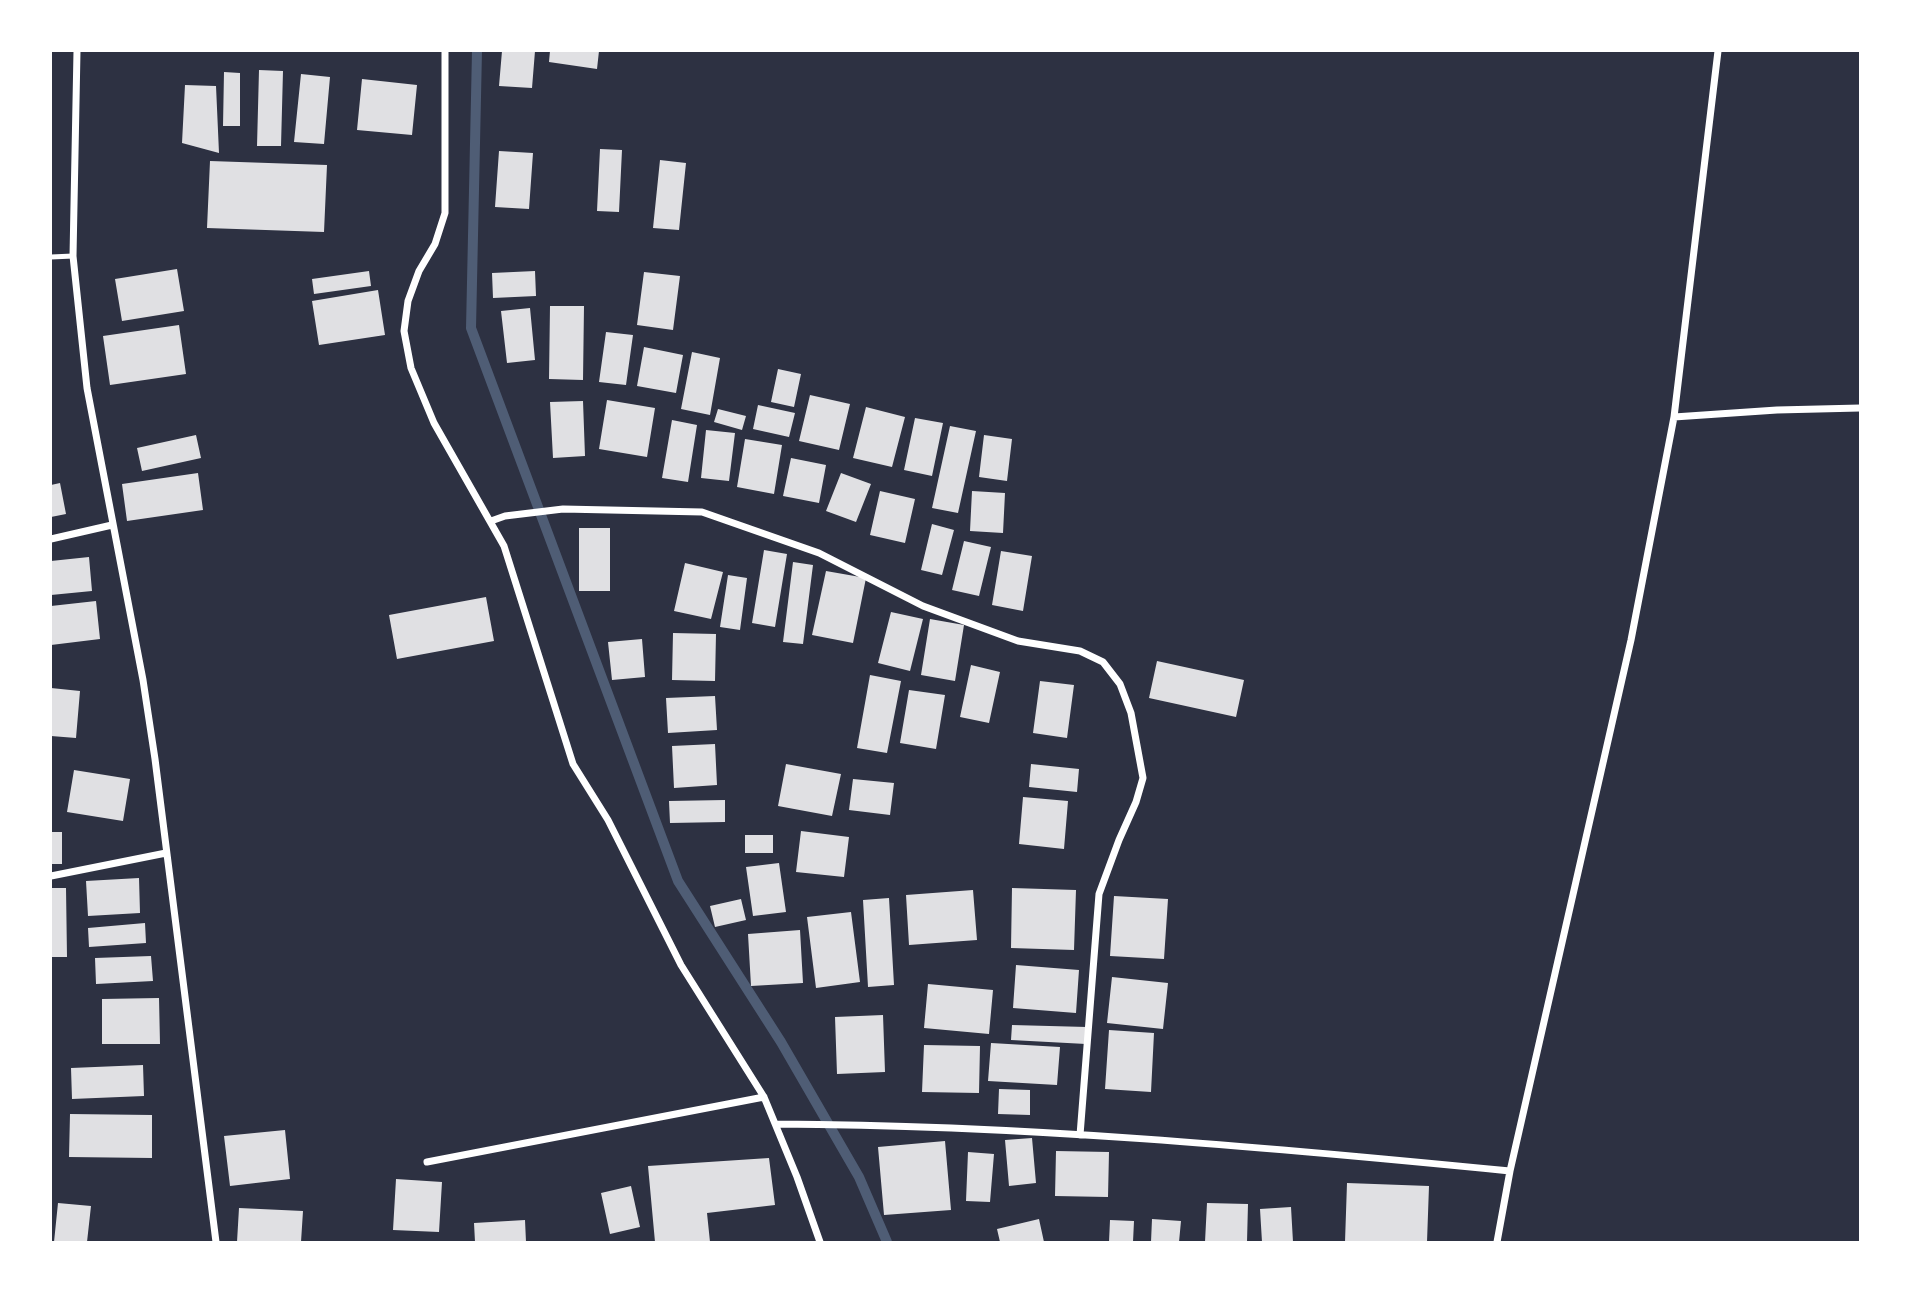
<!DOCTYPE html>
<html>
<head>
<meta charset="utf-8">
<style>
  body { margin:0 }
  #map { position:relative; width:1911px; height:1293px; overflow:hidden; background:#2d3142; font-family:"Fira Sans Condensed",sans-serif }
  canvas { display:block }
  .frame { position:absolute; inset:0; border:52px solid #fff; pointer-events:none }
</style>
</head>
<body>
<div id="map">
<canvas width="1911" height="1293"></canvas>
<div class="frame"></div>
</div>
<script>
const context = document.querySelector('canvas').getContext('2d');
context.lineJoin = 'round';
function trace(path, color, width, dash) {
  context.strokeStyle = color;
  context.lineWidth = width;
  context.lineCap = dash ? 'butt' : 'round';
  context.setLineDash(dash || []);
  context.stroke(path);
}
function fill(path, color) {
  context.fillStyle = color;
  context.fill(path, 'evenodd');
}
trace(new Path2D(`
  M477,51L471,328L678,881L781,1042L859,1177L887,1242`), '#4f5d75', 10);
fill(new Path2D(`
  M502,51H535L532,88L499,86Z
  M550,51H599L597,69L549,62Z
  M259,70L283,71L281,146H257Z
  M224,72L240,73V126H223Z
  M301,74L330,77L324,144L294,142Z
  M362,79L417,85L412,135L357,130Z
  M185,85L216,86L219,153L182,143Z
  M600,149L622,150L619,212L597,211Z
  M499,151L533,153L529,209L495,207Z
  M660,160L686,163L679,230L653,228Z
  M210,161L327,165L324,232L207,228Z
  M177,269L184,311L122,321L115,279Z
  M369,271L371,286L314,294L312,279Z
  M535,271L536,296L493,298L492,273Z
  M644,272L680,276L673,330L637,325Z
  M378,290L385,335L319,345L312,301Z
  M550,306H584L583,380L549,379Z
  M530,308L535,360L507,363L501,311Z
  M179,325L186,374L110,385L103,336Z
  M606,332L633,335L626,385L599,382Z
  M644,347L683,355L676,393L637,386Z
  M692,352L720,358L710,415L681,409Z
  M778,369L801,374L794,407L771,402Z
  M810,395L850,404L839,450L799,441Z
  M607,400L655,408L647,457L599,449Z
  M583,401L585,456L553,458L550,402Z
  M758,405L795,413L789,437L753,429Z
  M866,407L905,417L892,467L853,458Z
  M718,409L746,416L742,430L714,422Z
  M915,418L943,423L932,476L904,470Z
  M672,420L697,425L688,482L662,478Z
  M950,426L976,431L958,513L932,508Z
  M706,430L735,433L729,481L701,478Z
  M196,435L201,458L142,471L137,448Z
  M984,435L1012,439L1007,481L979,477Z
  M745,439L782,445L774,494L737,487Z
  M791,458L826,465L819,503L783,496Z
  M198,473L203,510L127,521L122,484Z
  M841,473L871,484L856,522L826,511Z
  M60,483L66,514L51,517V485Z
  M880,491L915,499L905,543L870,535Z
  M972,491L1005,493L1003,533L970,531Z
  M932,524L954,530L942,575L921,570Z
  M579,528H610V591H579Z
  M964,541L991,547L979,596L952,590Z
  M764,550L787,554L775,627L752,623Z
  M1001,551L1032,556L1023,611L992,605Z
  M89,557L92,591L51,595V561Z
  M793,562L813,565L803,644L783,642Z
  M685,563L723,572L711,619L674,611Z
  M826,571L866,578L853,643L812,635Z
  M728,575L747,578L740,630L720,627Z
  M486,597L494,641L397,659L389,615Z
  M96,601L100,639L51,645V606Z
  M891,612L923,619L910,671L878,663Z
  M930,619L964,625L955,681L921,675Z
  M673,633L716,634L715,681L672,680Z
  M642,639L645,677L612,680L608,642Z
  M1157,661L1244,680L1236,717L1149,698Z
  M971,665L1000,672L989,723L960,717Z
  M870,675L901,681L887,753L857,748Z
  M1040,681L1074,685L1067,738L1033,733Z
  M51,688L80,691L76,738L51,736Z
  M909,690L945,695L936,749L900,743Z
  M715,696L717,730L668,733L666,698Z
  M715,744L717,785L674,788L672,746Z
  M786,764L841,774L832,816L778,806Z
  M1031,764L1079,769L1077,792L1029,787Z
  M74,770L130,779L123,821L67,812Z
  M853,779L894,783L890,815L849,810Z
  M1023,797L1068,801L1064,849L1019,844Z
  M725,800V822L670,823L669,801Z
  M801,831L849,837L844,877L796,872Z
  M51,832H62V864H51Z
  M745,835H773V853H745Z
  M779,863L786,912L753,916L746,867Z
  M139,878L140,913L88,916L86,881Z
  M51,888H66L67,957H51Z
  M1012,888L1076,890L1074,950L1011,948Z
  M973,890L977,940L909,945L906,895Z
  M1114,896L1168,899L1164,959L1110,956Z
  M889,898L894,985L868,987L863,900Z
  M741,899L746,920L715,927L710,906Z
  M851,912L860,982L816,988L807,917Z
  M145,923L146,943L89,947L88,928Z
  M800,930L803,983L751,986L748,934Z
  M151,956L153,981L96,984L95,958Z
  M1016,965L1079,970L1076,1013L1013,1008Z
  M1112,977L1168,983L1163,1029L1107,1023Z
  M928,984L993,990L989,1034L924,1028Z
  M159,998L160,1044H102V999Z
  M883,1015L885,1072L837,1074L835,1017Z
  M1012,1025L1087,1027L1086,1044L1011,1040Z
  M1109,1030L1154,1033L1151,1092L1105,1089Z
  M991,1043L1060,1047L1057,1085L988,1081Z
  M924,1045L980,1046L979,1093L922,1092Z
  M143,1065L144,1096L72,1099L71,1068Z
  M999,1089L1030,1090V1115L998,1114Z
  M70,1114L152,1115V1158L69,1157Z
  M285,1130L290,1179L230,1186L224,1136Z
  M1032,1138L1036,1183L1009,1186L1005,1140Z
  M945,1141L951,1210L884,1215L878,1147Z
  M1056,1151L1109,1152L1108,1197L1055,1196Z
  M968,1152L994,1154L990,1202L966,1201Z
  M769,1158L775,1205L707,1213L710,1242H655L648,1166Z
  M396,1179L442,1182L439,1232L393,1230Z
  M1347,1183L1429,1186L1427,1242H1345Z
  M631,1186L640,1227L610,1234L601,1193Z
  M58,1203L91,1206L87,1242H54Z
  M1207,1203L1248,1204L1247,1242H1205Z
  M1291,1207L1293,1242H1262L1260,1209Z
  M239,1208L303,1211L301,1242H237Z
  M1039,1219L1044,1242H1000L997,1229Z
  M1152,1219L1181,1221L1179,1242H1151Z
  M525,1220L526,1242H475L474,1223Z
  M1110,1220L1134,1221L1133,1242H1109Z`), '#e0e0e3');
trace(new Path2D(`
  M51,257L73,256`), '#fff', 5);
trace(new Path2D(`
  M77,51L73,256L87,388L143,680L155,759L216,1242
  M445,51V213L435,244L419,271L408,301L404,331L411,368L434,423L504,546L573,764L608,820L681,965L764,1097L797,1177L820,1242
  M1674,417L1777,410L1860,408
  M491,521L505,516L563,509L702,512L819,553L923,606L1018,641L1080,651L1103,662L1120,684L1131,713L1143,778L1136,802L1119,840L1099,894L1080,1135
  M51,539L112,525
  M51,876L166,853
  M776,1124C1022,1125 1266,1147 1510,1171
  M427,1162L764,1097
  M1497,1242L1510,1171L1631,640L1674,417L1718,51`), '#fff', 7);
</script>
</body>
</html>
